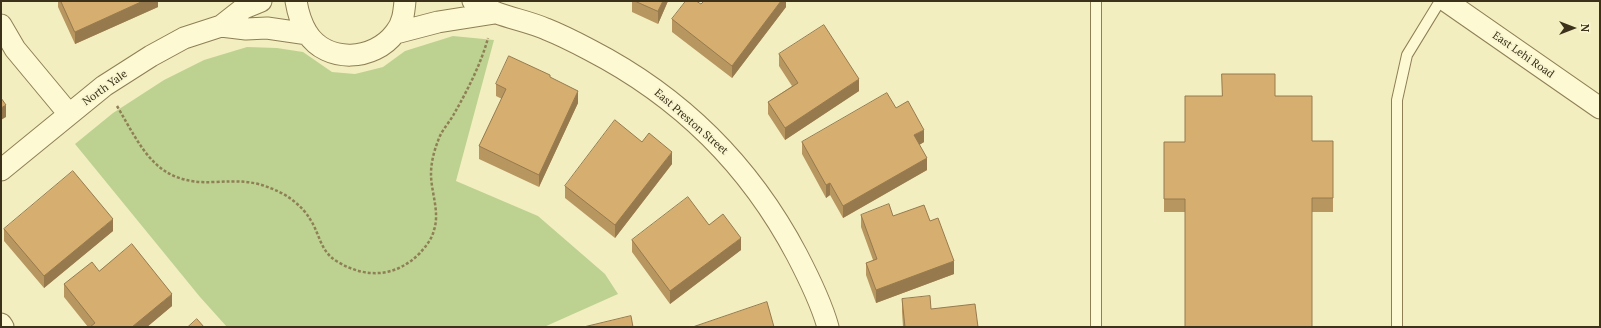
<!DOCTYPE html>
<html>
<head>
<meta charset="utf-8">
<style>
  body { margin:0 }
  #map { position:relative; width:1601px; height:328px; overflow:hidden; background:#f3eebf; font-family:"PT Serif",serif }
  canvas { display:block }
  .frame { position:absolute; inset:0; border:2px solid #3c321b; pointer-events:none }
  .north { position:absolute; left:1553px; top:8px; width:40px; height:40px; -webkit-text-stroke:3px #f9f6cf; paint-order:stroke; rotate:90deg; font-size:11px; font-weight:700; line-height:16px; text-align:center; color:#3c321b }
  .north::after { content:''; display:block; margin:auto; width:14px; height:18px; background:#3c321b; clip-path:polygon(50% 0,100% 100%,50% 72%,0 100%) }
</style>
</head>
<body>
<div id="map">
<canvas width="1601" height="328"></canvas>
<div class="frame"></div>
<div class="north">N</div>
</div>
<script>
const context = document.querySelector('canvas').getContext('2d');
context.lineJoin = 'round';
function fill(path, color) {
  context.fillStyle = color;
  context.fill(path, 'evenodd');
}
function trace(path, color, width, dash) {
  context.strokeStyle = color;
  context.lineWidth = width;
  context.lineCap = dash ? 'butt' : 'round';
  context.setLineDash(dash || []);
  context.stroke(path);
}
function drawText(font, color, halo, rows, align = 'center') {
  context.font = font + ' "PT Serif",serif';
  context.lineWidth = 3.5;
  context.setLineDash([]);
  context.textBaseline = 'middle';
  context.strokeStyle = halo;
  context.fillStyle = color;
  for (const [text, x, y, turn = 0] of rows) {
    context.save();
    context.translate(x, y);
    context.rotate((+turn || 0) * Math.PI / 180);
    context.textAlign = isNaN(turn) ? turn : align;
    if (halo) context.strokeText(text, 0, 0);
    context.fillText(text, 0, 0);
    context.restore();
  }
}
fill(new Path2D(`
  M453,36L494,40L456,181L538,216L605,274L618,294L544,327H227L200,297L75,144L113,113L164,80L204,60L247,47L277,48L303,52L332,72L355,74L383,67L405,51Z`), '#bdd291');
const lane = new Path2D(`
  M1096,1V327
  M1397,327V100L1407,55L1440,1`);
const street = new Path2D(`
  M296,1C298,13 301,23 307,33C327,64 374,61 395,33C403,24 404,12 405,1
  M473,1C480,5 488,10 497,13C513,19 530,22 546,29C561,35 575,42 590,50C681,97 749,164 797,255C809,278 821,302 828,327
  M1446,1L1600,108
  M1,25L15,49L69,114
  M221,26L246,29L267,28L308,34
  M396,33L438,22L495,13
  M1,170L104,86L151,56L184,38L221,26L244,8L261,1
  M1,324L3,327`);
trace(lane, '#8e7f55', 12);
trace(street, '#8e7f55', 23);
trace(new Path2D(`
  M117,106C143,150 156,185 214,182C238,181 253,180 275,190C288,195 303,207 310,219C320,234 320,252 338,262C367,279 396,277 420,253C426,246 432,239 434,230C440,212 431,192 431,174C431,163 434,151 438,141C441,131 449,123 454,114C467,91 481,64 488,38`), '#8e7f55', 2.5, [3, 2]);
trace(lane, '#fdf9d3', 10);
trace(street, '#fdf9d3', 21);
fill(new Path2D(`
  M58,1H158V7L75,44L58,7Z
  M632,1H668L658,24L632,12Z
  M786,1V7L732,78L672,32V19L701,4Z
  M779,54L859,91L785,140L768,114V102L792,86L779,66Z
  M550,78L578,103L539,187L479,159V146L502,99L496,96V84Z
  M1275,96L1312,141H1333V212H1164V142H1185Z
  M896,108L924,142L919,145L927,170L843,218L830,195L826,198L802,154V142Z
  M642,142L672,164L615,238L565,198V186Z
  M861,215L893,216L930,221L954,274L876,303L866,275V263L873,260L861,227Z
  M709,225L741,250L670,304L632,252V240Z
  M4,229L113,231L44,288L4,241Z
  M99,271L172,306L147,327H88L64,297V284Z
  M902,299L931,309L978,327H903L902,312Z`), '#b89660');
fill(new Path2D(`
  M143,1H158V7L75,44V32Z
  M663,1H668L658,24V11Z
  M781,1H786V7L732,78V66Z
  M859,79V91L785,140V128Z
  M578,91V103L539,187V175Z
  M6,105V117L1,120V108Z
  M924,130V142L914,148V135Z
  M672,152V164L615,238V225Z
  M927,158V170L843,218V206Z
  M830,183V195L826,198V185Z
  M113,219V231L44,288V276Z
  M741,238V250L670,304V291Z
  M954,261V274L876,303V290Z
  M172,294V306L147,327H132Z`), '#967a4e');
const building = new Path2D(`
  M61,1H143L75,32Z
  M635,1H663L658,11Z
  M686,1H696L701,4L704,1H781L732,66L672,19Z
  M824,25L859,79L785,128L768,102L798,83L779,54Z
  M509,56L550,75V77L578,91L539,175L479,146L506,89L496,84Z
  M1222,74H1275V96H1312V141H1333V198H1312V327H1185V199H1164V142H1185V96H1222Z
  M887,93L896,108L908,101L924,130L914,135L927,158L843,206L830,183L826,185L802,142Z
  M1,98L6,105L1,108Z
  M615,120L642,142L649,133L672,152L615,225L565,186Z
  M73,171L113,219L44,276L4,229Z
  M688,197L709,225L723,214L741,238L670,291L632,240Z
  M889,204L893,216L924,205L930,221L938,218L954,261L876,290L866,263L877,259L861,215Z
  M132,244L172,294L132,327H90L95,323L64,284L92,262L99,271Z
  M930,296L931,309L975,304L978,327H905L902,299Z
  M767,302L774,327H693Z
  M631,316L633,327H584Z
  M197,319L204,327H188Z`);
fill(building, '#d6af70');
trace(building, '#967a4e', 1);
drawText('11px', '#3c321b', '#f9f6cf', [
  ["East Lehi Road",1523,55,35],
  ["North Yale",105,88,-36],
  ["East Preston Street",691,122,41]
]);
</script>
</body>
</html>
